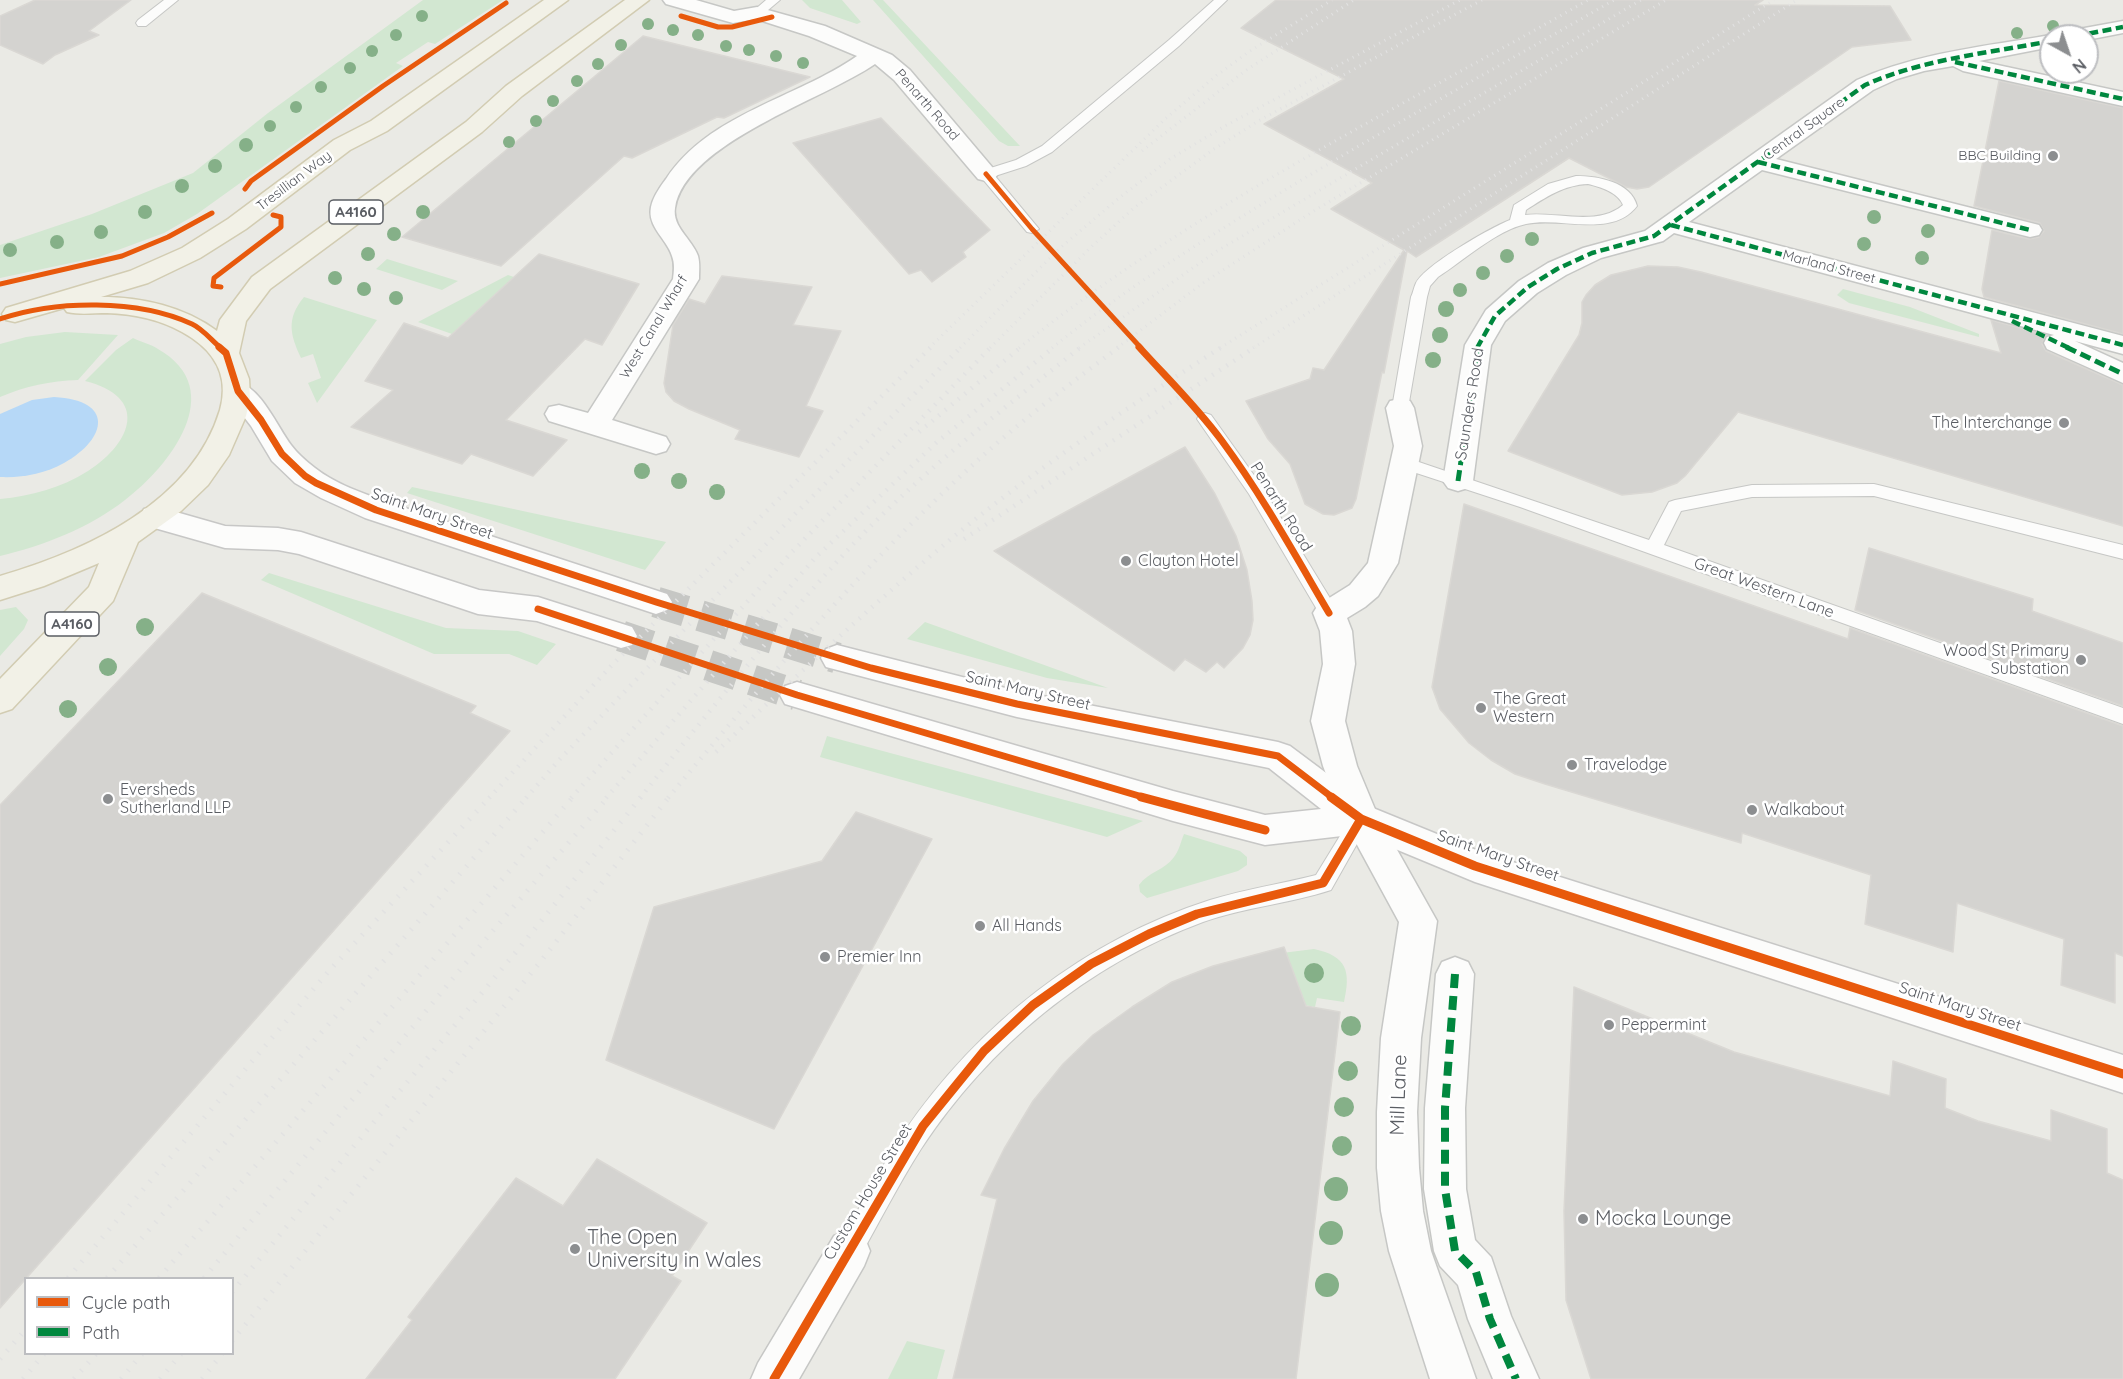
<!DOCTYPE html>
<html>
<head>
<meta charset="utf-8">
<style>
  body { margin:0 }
  #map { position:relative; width:2123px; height:1379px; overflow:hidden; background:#eaeae5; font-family:Quicksand,sans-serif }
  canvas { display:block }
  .legend { position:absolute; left:24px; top:1277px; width:210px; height:78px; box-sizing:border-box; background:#fff; border:2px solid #bdbec1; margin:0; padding:8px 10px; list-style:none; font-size:18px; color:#5a5d63 }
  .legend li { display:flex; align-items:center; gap:12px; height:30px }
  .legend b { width:30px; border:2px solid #bdbec1 }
  .north { position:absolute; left:2039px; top:24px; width:60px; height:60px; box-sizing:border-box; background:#fff; border:2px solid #bdbec1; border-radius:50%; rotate:140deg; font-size:16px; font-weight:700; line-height:24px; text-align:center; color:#5a5d63 }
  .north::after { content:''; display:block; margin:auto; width:21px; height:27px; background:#8c8e90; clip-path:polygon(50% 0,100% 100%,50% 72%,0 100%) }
</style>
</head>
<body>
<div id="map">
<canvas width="2123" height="1379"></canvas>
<ul class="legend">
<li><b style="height:8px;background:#e8590c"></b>Cycle path</li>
<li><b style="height:8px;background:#00873e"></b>Path</li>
</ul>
<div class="north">N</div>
</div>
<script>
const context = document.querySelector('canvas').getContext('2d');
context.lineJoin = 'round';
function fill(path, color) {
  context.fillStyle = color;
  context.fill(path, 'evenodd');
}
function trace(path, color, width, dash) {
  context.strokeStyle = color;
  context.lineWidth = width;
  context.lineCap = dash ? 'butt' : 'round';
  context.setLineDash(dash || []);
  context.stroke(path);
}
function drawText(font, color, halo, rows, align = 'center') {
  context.font = font + ' Quicksand,sans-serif';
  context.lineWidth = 5;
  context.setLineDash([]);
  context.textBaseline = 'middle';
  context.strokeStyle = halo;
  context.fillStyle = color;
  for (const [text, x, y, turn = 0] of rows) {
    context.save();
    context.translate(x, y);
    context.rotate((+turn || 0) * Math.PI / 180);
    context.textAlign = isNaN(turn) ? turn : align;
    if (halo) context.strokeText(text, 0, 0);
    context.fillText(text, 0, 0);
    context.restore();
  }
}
fill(new Path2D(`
  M423,0H503L435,44L428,42L396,63L403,66L197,214L164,233L99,257L0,278V245L92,214L193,173L268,113Z
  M802,0H842L861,22L857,24L810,8Z
  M873,0H883L1020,146H1008L999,141Z
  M387,259L458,281L442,290L376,269Z
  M508,275L514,277L452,334L418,322Z
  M1843,289L1910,307L1979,334V337L1849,303L1837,295Z
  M304,297L377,320L317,403L308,383L321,378L313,354L301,358C290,334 286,319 304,297Z
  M65,332L118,335L78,380C50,381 26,386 0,397V344L26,337Z
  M133,338C141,342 151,344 158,349C230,390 169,467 125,500C89,528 43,546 0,556V499C31,496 61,488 88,471C133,442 149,397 85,381L116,350Z
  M412,487L666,542L645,570L407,493Z
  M269,573L446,628L518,631L556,644L537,665L509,654H434L261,580Z
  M16,607L28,620L24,629L0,656V610Z
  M925,622L1108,688L1047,678L907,639Z
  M827,736L1143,821L1107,837L820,757Z
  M1184,834L1240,851L1247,857V865L1238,871L1147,898L1140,892L1139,885C1148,872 1165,870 1174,857C1179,851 1181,841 1184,834Z
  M1314,949C1347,956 1351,971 1344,1002L1317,998L1315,1007L1288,1002L1274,954Z
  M907,1341L945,1350L937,1379H888Z`), '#d2e7d1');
fill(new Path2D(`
  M54,397C114,400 108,438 64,463C44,474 22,478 0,477V414L32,400Z`), '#b6d8f7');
const building = new Path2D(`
  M35,0H131L89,31L99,35L55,55L43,64L0,45V16Z
  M1276,0H1763L1755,5L1890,6L1911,40L1852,47L1649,187L1637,189L1626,187L1569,158L1416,257L1407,251L1384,373L1382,372L1356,499L1352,508L1334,515L1323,514L1305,504L1290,464L1268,439L1246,401L1310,379L1313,368L1324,370L1404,250L1331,209L1372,183L1264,124L1344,79L1241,28Z
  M643,36L810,77L724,118L717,117L632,158L624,156L501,266L402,237Z
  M1999,81L2123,108V334L1984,297L1982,289L1992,230L2029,239L2039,237L2044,231L2040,223L1974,206Z
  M881,118L990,230L963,252L966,257L932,282L921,270L909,274L793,143Z
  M539,254L639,284L602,345L585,339L506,420L567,440L533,476L471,454L462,464L351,427L393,390L365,381L404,323L448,338Z
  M1648,266L1678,267L1701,272L2001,353L1991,320L2046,335L2042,344L2046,351L2123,385V526L1738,412L1685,476L1677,483L1652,492L1622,495L1508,451L1579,335L1582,323V302L1586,295L1595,285L1611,275Z
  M722,276L812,287L793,325L841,331L806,406L823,411L799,457L735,439L740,430L689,409L674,401L666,392L664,383L673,325L689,299L705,304Z
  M1185,447L1215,494L1236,536L1247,570L1252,601L1253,620L1250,635L1243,648L1224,668L1217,662L1206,672L1185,659L1174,671L994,551Z
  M1464,504L1848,639L1850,628L2123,726V956L2115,953V1003L2061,985L2064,939L1957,903L1953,952L1865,924L1871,875L1742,833L1741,843L1545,784L1515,774L1491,760L1469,743L1440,709L1432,687Z
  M1869,548L2033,599L2032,611L2123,643V706L1855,610Z
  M202,593L476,706L470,713L510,731L0,1308V805Z
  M856,812L932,839L774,1129L606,1060L654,907L822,861Z
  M1284,947L1306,1006L1340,1012L1296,1379H953L997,1199L981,1195L1004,1149L1033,1101L1063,1064L1093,1035L1132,1007L1172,982L1213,966Z
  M1574,987L1734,1052L1890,1096L1893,1061L1946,1079L1945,1108L1978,1121L2051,1141V1110L2107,1129V1173L2123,1180V1379H1591L1566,1300L1564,1211Z
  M597,1159L707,1223L672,1276L681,1281L615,1379H366L412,1320L408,1317L516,1178L563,1206Z`);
fill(building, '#d4d3d0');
trace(building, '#dad8d4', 1.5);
trace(new Path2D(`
  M656,602L837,658
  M621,636L797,695`), '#c6c7c4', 31, [31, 15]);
const lane = new Path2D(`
  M164,0H178L146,26H138L136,23L138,20Z
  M766,0H780L761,16H753L751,13Z
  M1214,0H1227L1179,46L1052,152L1026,166L995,176L1039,229L1032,233L1027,232L981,177L979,174L981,171L1016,160L1042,146L1169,40Z
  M1576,176C1598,176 1631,182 1637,206C1612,239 1560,216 1526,224C1497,230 1463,261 1438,277L1430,286L1427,297L1408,408L1406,412H1394L1392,408L1411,297C1413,293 1414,287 1416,283C1425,265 1490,228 1510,220L1514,205L1548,184ZM1588,184C1600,187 1618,192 1623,205C1598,227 1555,211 1525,215L1526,210C1546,197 1564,185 1588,184Z
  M1205,413L1211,415L1261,485L1336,608L1338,613L1336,618L1329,620L1322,618L1249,494L1197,419L1199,415Z
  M1404,457L1649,540L1669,502L1675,500L1752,485L1874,484L2123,545V559L1874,496L1752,497L1681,511L1664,545L2123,708V724L1520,507L1398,467L1395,463L1398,459Z
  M1361,810L1368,813L1371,819L1331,890C1289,904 1244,907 1203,922C1087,965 989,1046 921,1149C898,1185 879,1223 858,1260L849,1264L840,1260L836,1251L840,1242C861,1205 881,1167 904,1132C978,1024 1085,940 1210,900C1245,889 1281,884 1316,875L1354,813Z`);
const street = new Path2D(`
  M663,0H696L734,11L757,7L825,26L892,55L910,70L998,174L994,179L986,181L978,179L894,80L875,64C825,99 685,143 675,208C672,227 692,239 698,256C700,264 699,271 699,279L612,420L666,437L670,444L666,451L656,454L549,421L545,414L549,407L559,405L588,413L673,279C674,271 675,264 672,256C667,239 647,227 651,207C653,197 660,187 666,179C710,113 795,99 857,56L809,36L756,19L733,23L666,4Z
  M2123,21V33L2087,40V36H2065L2068,31Z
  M2051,35L2057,36H2051V47L1979,61L2123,92V106L1963,71L1953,66L1924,71L1897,79L1873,90L1776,159L2039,225L2042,230L2039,235L2030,237L1762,170L1689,222L2123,336V354L2075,341L2123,363V383L2047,349L2044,343L2047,337L2054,335L1674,233L1663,241L1601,258L1566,275L1537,293L1505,321L1491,345L1473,481L1468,488L1458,491L1448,488L1443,481L1465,345L1486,310L1519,281L1548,263L1583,248L1645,231L1857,80C1917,53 1986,46 2051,35Z
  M1400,399L1410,401L1414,408L1422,446L1398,563L1378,596L1365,607L1347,618L1352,631L1355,664L1345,721L1357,766L1377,814L1437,921L1421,1038L1417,1112L1419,1168L1423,1211L1431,1251L1476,1379H1430L1389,1251L1381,1211L1377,1168V1112L1381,1038L1399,922L1343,819L1323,766L1311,721L1323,664L1320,631L1313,613L1318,605L1350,585L1368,563L1394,446L1386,408L1390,401Z
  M1455,957L1468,962L1474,974L1465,1108L1466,1189L1475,1240L1491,1257L1511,1316L1539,1379H1493L1468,1319L1458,1285L1440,1266L1434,1251L1424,1189L1425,1108L1436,974L1442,962Z
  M849,1230L864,1236L870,1251L864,1266L799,1379H751L758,1363L834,1236Z`);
const secondary = new Path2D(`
  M238,382C261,388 277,426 291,445C297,453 307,462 315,468C335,484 363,493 387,502L667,594L672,602L667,610L656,614L365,518L321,498L295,483L272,461L251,426L224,391L228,385Z
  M155,506L225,526L278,528L301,532L479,590L538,597L632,627L637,636L632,645L621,648L537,621L478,614L299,554L278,550L225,548L144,525L140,517L144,509Z
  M837,645L1017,691L1278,742L1290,746L1373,808L1481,852L2123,1055V1093L1475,882L1359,834L1265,845L1173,821L785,704L780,695L785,686L797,682L1173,791L1265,815L1321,809L1269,768L1017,717L826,667L821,658L826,649Z`);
const primary = new Path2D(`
  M544,0H568L387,131L350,150L246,229L200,258L148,283L101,297C142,297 185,307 217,331L220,320L252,277L466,122L506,86L625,0H649L522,96L482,132L270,289L246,321L239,353L249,379L250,399L246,416L229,455L208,485L181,511L138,542L113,601L12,709L0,713V679L89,587L99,563L44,586L0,600V576C86,551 192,503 220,410C230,374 213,349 182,332C159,319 133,314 107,313C94,313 80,315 67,312L64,308L15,322L6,320L2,314L6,308L130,271L182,248L228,219L334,140L371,121Z`);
trace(lane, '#c6c7c5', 2);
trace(street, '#c6c7c5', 3);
trace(secondary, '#c7c7c6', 3);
trace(primary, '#d2ccb2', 3);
fill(lane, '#fcfcfb');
fill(street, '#fcfcfb');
fill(secondary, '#fcfcfb');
fill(primary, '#f2f1e7');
trace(new Path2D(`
  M1142,151L1245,71L1354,0
  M929,348L1165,119L1217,75L1250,51L1332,0
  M960,348L1059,249L1119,198L1170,159L1225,126L1460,0
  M990,348L1090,248L1135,207L1214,149L1260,120L1482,0
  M1019,348C1192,209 1396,110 1588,0
  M1052,348C1123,290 1202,241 1280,193C1390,126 1503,64 1614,0
  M1079,348L1217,251L1641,0
  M1117,348L1203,283L1317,209L1666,0
  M1220,348L1774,0
  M1253,348L1797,0`), '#e2e2e2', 3, [1, 5]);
trace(new Path2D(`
  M919,432L1021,347
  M964,539L1255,347
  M716,752C803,670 890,587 983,513C1060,453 1140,399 1222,347
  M489,798L612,665L931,347
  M526,798L560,759L800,509L961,347
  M571,798L792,552L991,347
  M606,798L815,558L937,442L1054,347
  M640,798C706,715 773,632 844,554C915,477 999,412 1081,347
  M668,798C765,681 865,563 978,460C1022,420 1071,383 1119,347`), '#e2e2e2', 4.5, [1.5, 7]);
trace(new Path2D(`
  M68,1278L328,972L490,797
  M107,1278L527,797
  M159,1278L573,797
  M204,1278L485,940L608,797
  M232,1292L521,946L641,797
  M232,1341L541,961L669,797
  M0,1359L26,1329
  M23,1379L44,1354
  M74,1379L96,1354
  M121,1379L142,1354
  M160,1379L181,1354
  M202,1379L222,1354`), '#e2e2e2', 5, [1.5, 9]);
trace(new Path2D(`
  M2076,36L2123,27
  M1955,62L2123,99
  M1758,162L2030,230
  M1671,225L2123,345
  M2012,321L2069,348
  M1477,348L1495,316L1528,287L1557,269L1592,253L1654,236L1865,85C1923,59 1989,53 2051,41`), '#00873e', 4.5, [9, 4.5]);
trace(new Path2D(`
  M2066,347L2123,374
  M1458,481L1478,347`), '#00873e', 5, [11, 5]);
trace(new Path2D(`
  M1455,974L1445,1108V1189L1455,1251L1476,1272L1490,1319L1516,1379`), '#00873e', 8, [14, 8]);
trace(new Path2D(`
  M681,16L718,27H732L772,17
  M986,174L1032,229L1141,348
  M245,189L251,181L383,86L506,3
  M0,284L122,256L168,237L212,213
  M221,287L213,286L214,278L281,227V217L273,215
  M0,319C56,300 138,299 192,324C203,329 212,341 221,348`), '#e8590c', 5);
trace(new Path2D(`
  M219,347L226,353L238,391L261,420L282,454L305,476L316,483L376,510L656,602L871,668L1017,704L1278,756L1333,798
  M1139,347C1167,378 1197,407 1222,441C1262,495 1295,555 1329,613
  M538,609L797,695L1146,798`), '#e8590c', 7);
trace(new Path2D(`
  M1141,797L1265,830
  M1331,797L1361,819L1475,866L2123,1074
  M774,1379L923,1126L984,1051L1033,1005L1091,964L1149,934L1197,914L1323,883L1361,819`), '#e8590c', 9);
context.fillStyle = '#85b088';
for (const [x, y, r] of [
  [422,16,6],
  [648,24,6],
  [2053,26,6],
  [673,30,6],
  [2017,33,6],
  [396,35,6],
  [698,35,6],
  [621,45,6],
  [726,46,6],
  [749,50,6],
  [372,51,6],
  [776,56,6],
  [803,63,6],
  [598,64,6],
  [350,68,6],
  [577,81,6],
  [321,87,6],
  [553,101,6],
  [296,107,6],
  [536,121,6],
  [270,126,6],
  [509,142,6],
  [246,145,7],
  [215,166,7],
  [182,186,7],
  [145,212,7],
  [423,212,7],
  [1874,217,7],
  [1928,231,7],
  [101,232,7],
  [394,234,7],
  [1532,239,7],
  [57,242,7],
  [1864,244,7],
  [10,250,7],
  [368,254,7],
  [1507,256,7],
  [1922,258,7],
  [1483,273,7],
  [335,278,7],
  [364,289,7],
  [1460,290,7],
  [396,298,7],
  [1446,309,8],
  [1440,335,8],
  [1433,360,8],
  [642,471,8],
  [679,481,8],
  [717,492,8],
  [145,627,9],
  [108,667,9],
  [68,709,9],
  [1314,973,10],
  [1351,1026,10],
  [1348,1071,10],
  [1344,1107,10],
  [1342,1146,10],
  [1336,1189,12],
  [1331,1233,12],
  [1327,1285,12]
]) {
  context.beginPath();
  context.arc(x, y, r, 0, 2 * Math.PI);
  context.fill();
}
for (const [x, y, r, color] of [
  [2053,156,6,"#8c8e90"],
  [2064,423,6,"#8c8e90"],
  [1126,561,6,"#8c8e90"],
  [2081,660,6,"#8c8e90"],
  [1481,708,6,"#8c8e90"],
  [1572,765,6,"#8c8e90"],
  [108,799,6,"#8c8e90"],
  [1752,810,6,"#8c8e90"],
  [980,926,6,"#8c8e90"],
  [825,957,6,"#8c8e90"],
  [1609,1025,6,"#8c8e90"],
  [1583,1219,6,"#8c8e90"],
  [575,1249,6,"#8c8e90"]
]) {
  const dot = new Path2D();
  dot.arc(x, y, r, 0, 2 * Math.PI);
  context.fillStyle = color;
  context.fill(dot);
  trace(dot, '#fff', 2);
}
drawText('14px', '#5a5d63', '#fff', [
  ["Penarth Road",927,105,49],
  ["Central Square",1804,129,-36],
  ["Tresillian Way",294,181,-37],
  ["Marland Street",1829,267,15],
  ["West Canal Wharf",654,327,-59]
]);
drawText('14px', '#5a5d63', '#fff', [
  ["BBC Building",2041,156]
], 'right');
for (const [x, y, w] of [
  [356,212,54],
  [72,624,54]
]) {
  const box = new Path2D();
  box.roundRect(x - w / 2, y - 12, w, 24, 4.5);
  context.fillStyle = '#fff';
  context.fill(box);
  trace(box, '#5a5d63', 1.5);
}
drawText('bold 15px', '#5a5d63', null, [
  ["A4160",356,212],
  ["A4160",72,624]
]);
drawText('16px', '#5a5d63', '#fff', [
  ["Saunders Road",1470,404,-81],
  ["Penarth Road",1281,507,58],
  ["Saint Mary Street",432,514,19],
  ["Great Western Lane",1764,588,20],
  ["Saint Mary Street",1028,691,13],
  ["Saint Mary Street",1498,856,19],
  ["Saint Mary Street",1960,1007,18],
  ["Custom House Street",868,1192,-59]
]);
drawText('16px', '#5a5d63', '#fff', [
  ["The Interchange",2052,423,"right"],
  ["Clayton Hotel",1138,561],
  ["Wood St Primary",2069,651,"right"],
  ["Substation",2069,669,"right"],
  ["The Great",1493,699],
  ["Western",1493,717],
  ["Travelodge",1584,765],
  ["Eversheds",120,790],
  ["Sutherland LLP",120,808],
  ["Walkabout",1764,810],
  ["All Hands",992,926],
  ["Premier Inn",837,957],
  ["Peppermint",1621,1025]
], 'left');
drawText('20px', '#5a5d63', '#fff', [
  ["Mill Lane",1399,1095,-88]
]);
drawText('20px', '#5a5d63', '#fff', [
  ["Mocka Lounge",1595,1219],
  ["The Open",587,1238],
  ["University in Wales",587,1261]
], 'left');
</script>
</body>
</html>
